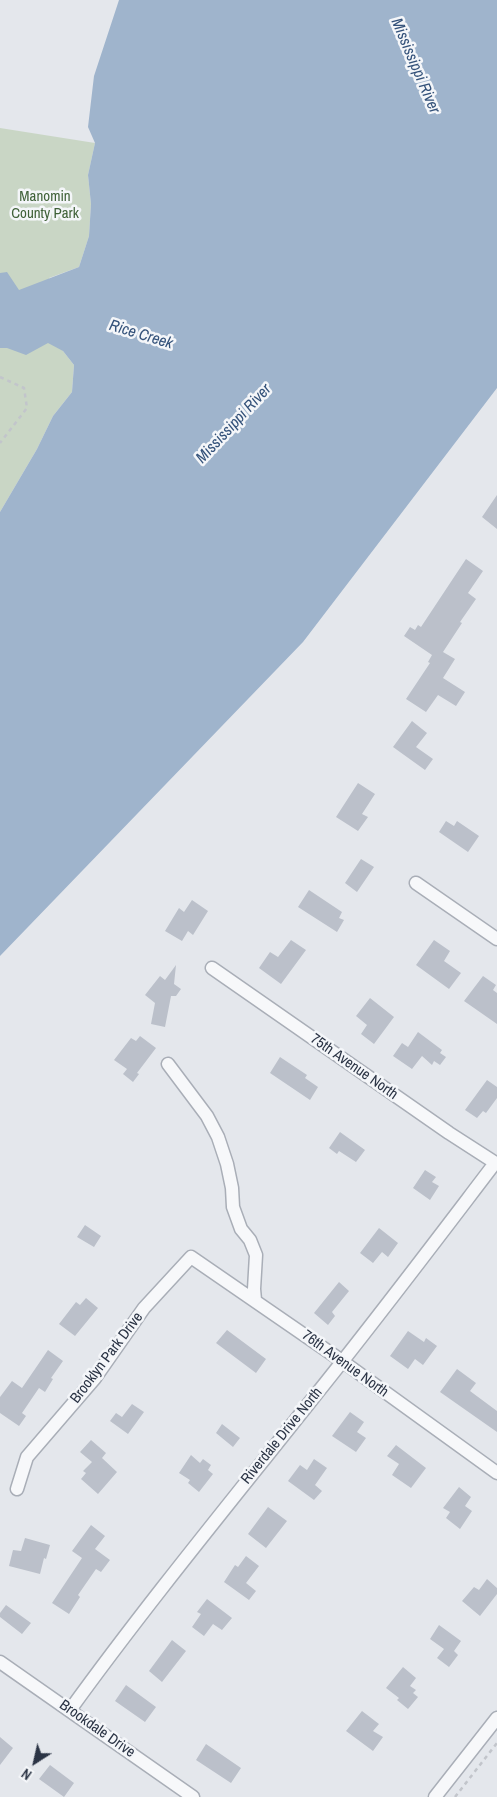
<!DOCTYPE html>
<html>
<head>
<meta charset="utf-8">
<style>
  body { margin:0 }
  #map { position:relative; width:497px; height:1797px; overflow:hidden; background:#e4e7ec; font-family:"Archivo Narrow",sans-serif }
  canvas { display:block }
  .north { position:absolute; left:10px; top:1737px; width:50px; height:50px; -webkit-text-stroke:4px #f4f6f9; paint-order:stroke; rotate:215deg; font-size:14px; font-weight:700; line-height:20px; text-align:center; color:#2b3445 }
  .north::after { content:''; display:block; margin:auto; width:18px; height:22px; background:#2b3445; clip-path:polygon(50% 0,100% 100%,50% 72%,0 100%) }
</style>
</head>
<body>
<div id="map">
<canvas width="497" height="1797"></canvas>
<div class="north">N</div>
</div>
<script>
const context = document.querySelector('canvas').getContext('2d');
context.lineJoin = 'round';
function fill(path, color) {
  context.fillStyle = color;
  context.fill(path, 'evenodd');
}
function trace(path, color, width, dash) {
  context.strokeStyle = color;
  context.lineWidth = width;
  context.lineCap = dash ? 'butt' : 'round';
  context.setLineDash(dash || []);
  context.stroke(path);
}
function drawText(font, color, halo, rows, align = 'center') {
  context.font = font + ' "Archivo Narrow",sans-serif';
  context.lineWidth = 5;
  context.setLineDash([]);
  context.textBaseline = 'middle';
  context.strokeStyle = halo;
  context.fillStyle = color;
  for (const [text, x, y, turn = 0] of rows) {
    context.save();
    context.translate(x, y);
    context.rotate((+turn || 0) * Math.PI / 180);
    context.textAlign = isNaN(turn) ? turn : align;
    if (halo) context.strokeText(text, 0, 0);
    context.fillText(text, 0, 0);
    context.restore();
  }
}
fill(new Path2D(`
  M0,128L95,143L88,175L91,204L89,236L79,267L49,278L63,351L74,365L72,392L53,416L37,449L0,512Z`), '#c9d6c5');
fill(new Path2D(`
  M119,0H497V388L303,642L0,956V512L37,449L53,416L72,392L74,365L63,351L48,343L26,355L7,348H0V273L7,272L19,290L79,267L89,236L91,204L88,175L95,143L88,127L94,76Z`), '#9fb4cc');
fill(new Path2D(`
  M497,495V529L482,517Z
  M466,559L483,571L468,593L476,599L460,622L462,623L443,652L455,659L443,678L465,692L456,706L438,695L426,712L406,699L430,663L428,662L432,655L404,636L410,627L415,630L418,625L421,627Z
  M412,721L427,733L416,747L433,759L425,770L393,747Z
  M358,783L375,794L362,814L368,817L358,831L336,817Z
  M446,821L454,826L457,821L479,836L468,852L439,832Z
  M361,859L374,867L357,892L345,883Z
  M309,890L342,912L339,918L344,920L337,932L298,907Z
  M192,900L208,911L193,935L188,931L182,941L165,931L179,908L184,912Z
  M291,940L306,950L281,984L259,968L270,952L278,957Z
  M434,940L450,951L444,961L461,973L449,989L416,965Z
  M176,965L174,984L181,989L176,996H171L165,1027L151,1024L155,1003L145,995L160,976L165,980Z
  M483,976L496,985L493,990L497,993V1024L464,1001Z
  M370,998L394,1017L374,1044L361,1034L367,1025L356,1016Z
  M418,1032L442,1050L440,1053L446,1057L440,1065L434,1061L432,1065L422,1056L412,1069L393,1056L402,1043L408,1047Z
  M140,1036L156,1048L137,1073L139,1074L133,1082L123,1074L127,1069L114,1060L131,1038L136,1041Z
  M280,1057L307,1075L305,1078L318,1087L310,1100L270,1073Z
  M487,1080L497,1087V1098L486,1113L483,1111L477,1118L465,1110Z
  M340,1132L365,1150L356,1162L339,1151L337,1154L329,1148Z
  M425,1170L436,1177L432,1182L439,1186L430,1200L413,1188Z
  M85,1225L101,1236L94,1247L77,1237Z
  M379,1228L398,1243L388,1257L382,1252L373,1263L360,1253Z
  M339,1282L349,1291L332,1312L335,1316L328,1325L314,1313Z
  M86,1298L98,1308L75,1336L59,1324L76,1302L80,1305Z
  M227,1330L266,1359L256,1373L216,1343Z
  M408,1331L424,1342L426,1338L437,1346L423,1365L415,1359L408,1369L390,1356Z
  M48,1350L63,1361L51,1378L53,1379L45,1392L39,1388L22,1413L26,1416L19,1426L0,1413V1397L12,1381L22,1388Z
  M457,1369L476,1383L470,1391L497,1411V1432L440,1392Z
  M132,1404L144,1412L128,1434L110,1421L116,1413L122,1417Z
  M350,1412L364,1422L357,1432L366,1438L356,1452L332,1436Z
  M222,1424L240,1438L233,1447L216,1433Z
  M91,1440L106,1453L102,1458L117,1472L98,1494L81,1479L86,1473L83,1471L92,1462L80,1452Z
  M396,1445L426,1468L411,1488L392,1475L399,1464L387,1456Z
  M191,1455L200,1463L203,1459L211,1465L208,1470L213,1474L199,1492L188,1483L190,1480L179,1473Z
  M314,1459L327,1468L315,1485L322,1491L314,1500L288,1481L300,1465L307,1470Z
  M459,1487L471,1497L465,1506L472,1511L460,1529L446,1518L450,1512L443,1508Z
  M268,1507L287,1521L266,1548L248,1534Z
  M91,1525L105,1536L95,1549L110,1560L101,1572L96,1569L78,1595L80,1597L69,1614L52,1603L82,1558L72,1551Z
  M25,1538L50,1545L46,1559L44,1558L40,1574L9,1566L13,1550L21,1551Z
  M246,1556L259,1566L246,1583L256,1591L249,1600L224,1582L235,1565L238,1567Z
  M487,1579L497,1588V1594L480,1616L462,1601L474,1587L479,1590Z
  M207,1599L232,1618L222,1630L213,1624L204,1636L192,1627L201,1614L197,1612Z
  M6,1605L31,1623L22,1634L0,1617V1613Z
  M439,1625L461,1641L454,1651L458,1655L449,1667L437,1658L444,1649L430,1639Z
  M172,1640L186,1651L162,1682L149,1671Z
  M403,1667L416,1678L410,1686L416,1690L413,1693L418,1697L408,1709L397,1700L399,1698L386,1688Z
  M126,1685L156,1707L145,1722L115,1701Z
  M362,1711L379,1724L373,1731L383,1737L373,1751L346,1731Z
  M0,1737L13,1748L0,1765Z
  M206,1744L241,1768L231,1783L196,1760Z
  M50,1765L74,1783L64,1797L39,1779Z`), '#bbc0ca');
const street = new Path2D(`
  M416,883L497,939
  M212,968L449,1133L497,1164
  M168,1064L207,1116L218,1137L227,1164L232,1188L233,1207L241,1229L250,1240L256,1255L254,1289L255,1300
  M17,1489L27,1457L95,1378L144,1308L191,1257L342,1361L497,1473
  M0,1662L193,1797
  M70,1710C146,1605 229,1504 310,1402C373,1324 434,1243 495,1163
  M435,1797L497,1718`);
trace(street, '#a9aeb7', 15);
trace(new Path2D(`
  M0,377L24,388L27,408L0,443
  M455,1797L497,1743`), '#c2c5cb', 2.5, [4, 4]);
trace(street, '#f7f8fa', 12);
drawText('15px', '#3f6138', '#f4f6f9', [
  ["Manomin",45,197],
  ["County Park",45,214]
]);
drawText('15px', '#2b3445', '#f4f6f9', [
  ["75th Avenue North",354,1067,35],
  ["Brooklyn Park Drive",107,1358,-53],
  ["76th Avenue North",345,1364,36],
  ["Riverdale Drive North",282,1436,-51],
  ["Brookdale Drive",97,1729,35]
]);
drawText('italic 16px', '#34527a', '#f4f6f9', [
  ["Mississippi River",415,66,67],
  ["Rice Creek",141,335,17],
  ["Mississippi River",234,424,-47]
]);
</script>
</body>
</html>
